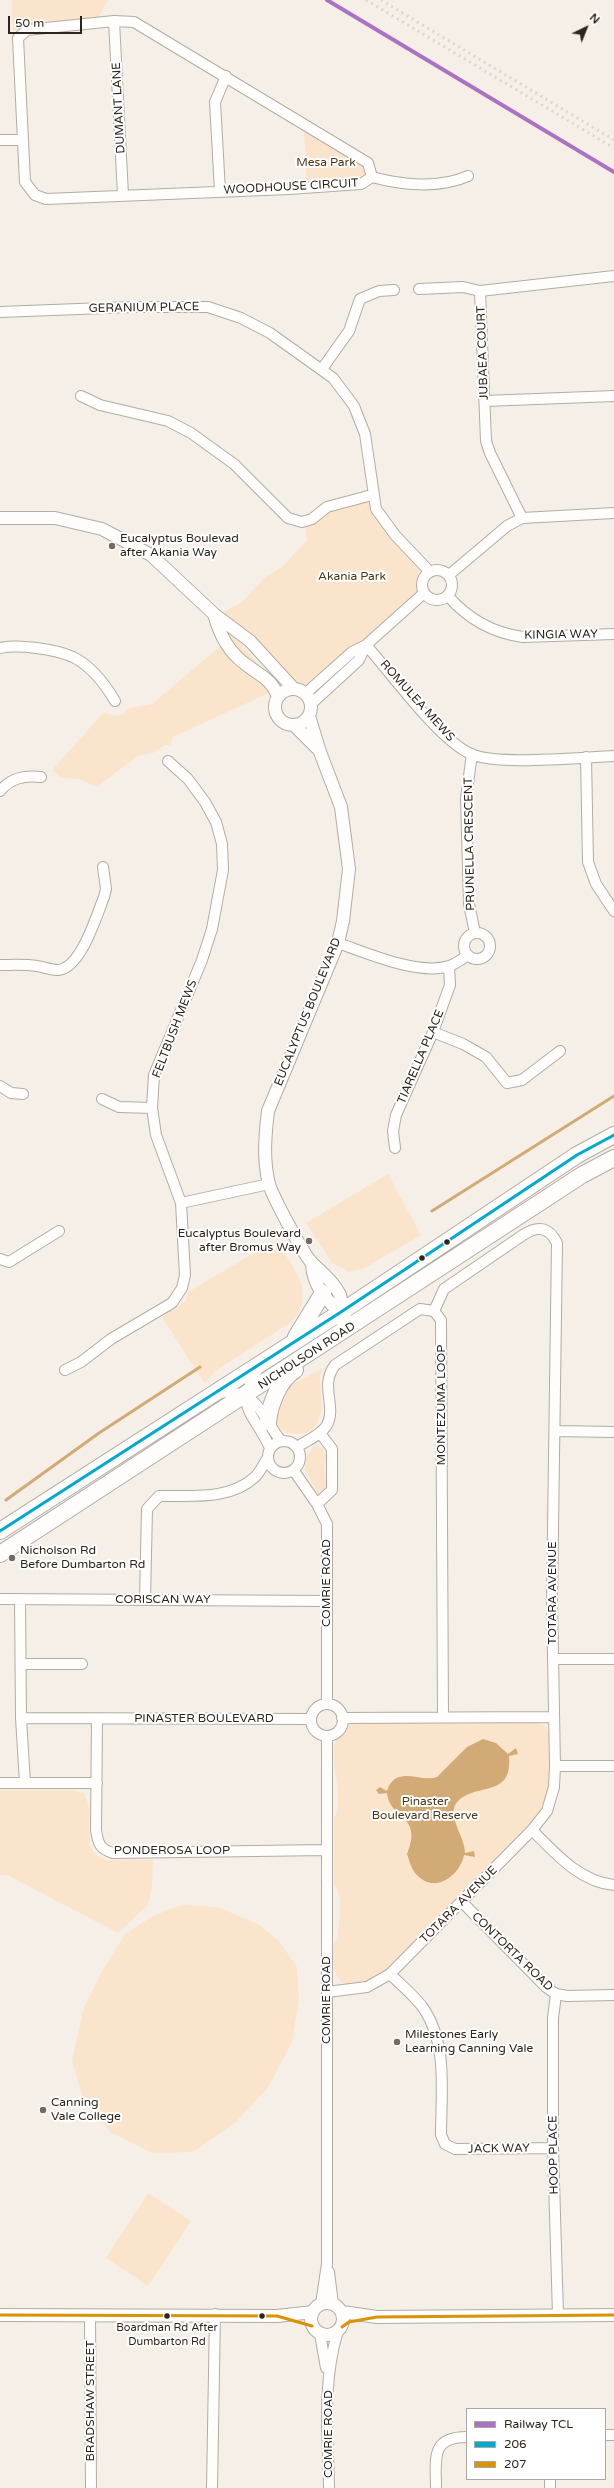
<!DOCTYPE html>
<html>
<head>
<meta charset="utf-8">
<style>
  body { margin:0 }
  #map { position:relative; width:614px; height:2488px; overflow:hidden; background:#f6efe7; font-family:"Varela Round",sans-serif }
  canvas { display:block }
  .legend { position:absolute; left:466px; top:2408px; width:140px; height:72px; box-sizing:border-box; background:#fff; border:1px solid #aba8a4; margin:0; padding:5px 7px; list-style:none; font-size:12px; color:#2d251c }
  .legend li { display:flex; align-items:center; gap:8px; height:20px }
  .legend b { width:20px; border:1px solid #aba8a4 }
  .north { position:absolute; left:566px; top:8px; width:40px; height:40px; -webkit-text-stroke:3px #fff; paint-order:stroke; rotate:43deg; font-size:11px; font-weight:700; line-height:16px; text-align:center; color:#2d251c }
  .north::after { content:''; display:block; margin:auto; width:14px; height:18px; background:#2d251c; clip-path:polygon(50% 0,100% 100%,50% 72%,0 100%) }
  .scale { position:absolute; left:8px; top:16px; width:74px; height:18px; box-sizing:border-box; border:2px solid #2d251c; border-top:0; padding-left:5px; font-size:12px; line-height:14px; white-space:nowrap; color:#2d251c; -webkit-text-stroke:3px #fff; paint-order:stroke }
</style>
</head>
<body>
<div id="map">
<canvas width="614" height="2488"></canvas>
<ul class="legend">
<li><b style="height:5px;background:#ab72c2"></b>Railway TCL</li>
<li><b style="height:5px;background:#00a9ce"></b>206</li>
<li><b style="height:5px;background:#d99304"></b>207</li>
</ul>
<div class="north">N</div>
<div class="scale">50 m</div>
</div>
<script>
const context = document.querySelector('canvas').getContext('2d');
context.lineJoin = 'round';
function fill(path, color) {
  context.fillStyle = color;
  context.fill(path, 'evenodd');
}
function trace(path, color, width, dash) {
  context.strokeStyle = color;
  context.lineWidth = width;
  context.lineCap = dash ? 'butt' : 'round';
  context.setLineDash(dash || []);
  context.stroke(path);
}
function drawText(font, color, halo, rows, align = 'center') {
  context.font = font + ' "Varela Round",sans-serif';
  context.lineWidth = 4;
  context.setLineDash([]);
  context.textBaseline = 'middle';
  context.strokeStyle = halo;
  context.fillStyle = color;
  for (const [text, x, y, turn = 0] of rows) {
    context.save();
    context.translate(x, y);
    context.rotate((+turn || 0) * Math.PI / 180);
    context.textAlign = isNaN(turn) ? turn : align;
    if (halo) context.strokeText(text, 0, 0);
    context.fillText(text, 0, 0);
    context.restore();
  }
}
fill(new Path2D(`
  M11,0H108L97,20L30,22L15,31L13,29Z
  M307,129L363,162L368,172L364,179L307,184L304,133Z
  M369,495L376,509L428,571L421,580L422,593L302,691L286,687L222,613L242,602L264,578L283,566L307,540L305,525L327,510Z
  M225,627L280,688L173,737L170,745H165L153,753L138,756L97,787L80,779L61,778L52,770L104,712L114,716L122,715L129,708L152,704L219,647Z
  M388,1174L421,1235L363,1269L348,1272L332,1263L306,1223Z
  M276,1240C292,1266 317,1292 293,1321L214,1372L205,1384L162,1317L186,1301L188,1292Z
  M323,1368L320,1376L322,1408L317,1424L312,1430L304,1434L286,1433L277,1426L275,1421L280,1395L286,1388Z
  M315,1445L322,1448L327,1457L324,1466L327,1489L319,1496L306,1471L304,1461Z
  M362,1722H538L546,1727L549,1734L551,1774L547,1799L538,1817L389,1968C379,1976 362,1988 348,1985C333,1982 330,1954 334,1943C336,1939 338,1939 338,1935C339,1921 343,1894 334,1884V1818C351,1790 309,1728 362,1722Z
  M0,1790H73L84,1793L89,1806L90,1845L94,1853L105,1860H153L152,1889L148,1905L118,1933L9,1876L0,1875Z
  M181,1905L217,1907L258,1924L278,1940L297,1967L299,2000L292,2042L268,2088L235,2123L193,2152L153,2153L110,2132L82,2096L72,2061L83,2010L101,1973L125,1934L153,1916Z
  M148,2193L191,2221L148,2286L106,2258Z`), '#fae5cc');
fill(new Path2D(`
  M483,1739L496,1743L508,1754L516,1748L518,1754L509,1756C513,1801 472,1780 455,1805C449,1820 465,1837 465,1853L474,1851L475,1857L464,1855C460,1875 436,1894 418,1876C411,1870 410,1862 407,1854C424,1815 389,1819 387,1793L379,1794L376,1790L380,1787L387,1791C396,1764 419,1783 437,1777L467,1747Z`), '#d2aa76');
trace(new Path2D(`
  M432,1211L614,1096
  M6,1500L99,1433L200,1367`), '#d2aa76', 3);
const minor = new Path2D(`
  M114,21L134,22L368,163L372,177L361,184L289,189L46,199L35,195L25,182L18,38L27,30Z
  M114,21L123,195
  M0,140H21
  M372,177C401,185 439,189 468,176
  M220,191L215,102L226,76
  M419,289L463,287L480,291
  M0,312L131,307H208L241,318L270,333L333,378L354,406L365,434L376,509L395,535L429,571
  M322,369L349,331L360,299L379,291L394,290
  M81,396L100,405L168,421L191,433L234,464L288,518L302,522L312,519L327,507L372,495
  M485,401L614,396
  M522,518L490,453L486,441L480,291L614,276
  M422 585a15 15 0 1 1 30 0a15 15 0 1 1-30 0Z
  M449,575L507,526L522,518L614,513
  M448,596C468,619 493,633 523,637L614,634
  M366,645C391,673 439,740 471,754C498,766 582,757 614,756
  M0,648C18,644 55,649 73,657C91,666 105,684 115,701
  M305,694L352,652L366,645L424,593
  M311,704L359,660L366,645
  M472,754L466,798L469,904L475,933
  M586,757L588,862L596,884L614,911
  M0,791C11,778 24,775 41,777
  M464 946a13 13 0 1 1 26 0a13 13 0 1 1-26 0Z
  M338,943C367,953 419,976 449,966C456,964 462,959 468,955
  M0,965C12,965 25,964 37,966C44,967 51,970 58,970C81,968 96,917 104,897L106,889L103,867
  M433,1032L463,1044L486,1057L507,1083L522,1080L560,1051
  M0,1086L11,1093L23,1094
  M102,1099L119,1107L152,1108
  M395,1148L393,1131L396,1115L433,1032L450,985L449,966
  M181,1203L269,1184
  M0,1259L9,1262L59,1231
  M258,1368C234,1411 253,1410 270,1448
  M65,1370L81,1362L111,1339L172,1303L182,1288L185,1275L181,1203L156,1135L152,1108L154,1075L202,960L212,929L223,870L222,844L216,822L205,802L188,779L168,761
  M217,1393C258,1387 261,1416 281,1441
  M555,1431L614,1432
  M268 1457a16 16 0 1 1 32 0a16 16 0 1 1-32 0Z
  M297,1447C306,1441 321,1435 327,1425C337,1406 319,1386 335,1365L420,1309L434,1311L441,1320L443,1717
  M294,1471L317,1504L327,1524V1704
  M317,1504L332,1490V1449L320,1433
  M0,1599L327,1601
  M20,1599L21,1718L25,1783
  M145,1600L147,1509L159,1496C190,1495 229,1501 255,1477C260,1472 263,1465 267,1459
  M553,1659H614
  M21,1664H82
  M311 1720a16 16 0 1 1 32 0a16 16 0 1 1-32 0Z
  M21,1718L311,1719
  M342,1718L553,1717
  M97,1719L96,1830C98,1844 100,1849 113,1853L326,1850
  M555,1766H614
  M0,1783H97
  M532,1830C555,1853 580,1882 614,1885
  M462,1902L546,1987L556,1994L567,1996L614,1995
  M390,1974C401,1985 415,1996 424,2009C448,2045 441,2094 441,2135L445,2144L455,2149L553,2148
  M327,1992L367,1987L390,1974L532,1830L547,1811L554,1787L555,1766L552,1601L557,1243C549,1227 538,1225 523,1235L444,1289L434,1311
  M556,1994L553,2018V2148L558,2315
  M329,2272L333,2304
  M321,2304L327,2264V1736
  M90,2315L91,2488
  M320,2334L326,2368
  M605,2435H614
  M212,2488L215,2314
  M329,2488C328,2437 322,2381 338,2331
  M436,2488C436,2459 430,2437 467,2437
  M550,2488V2479`);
const tertiary = new Path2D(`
  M0,518H55L102,529L151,555L214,614L250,641L294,689
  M214,614C220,636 229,653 248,666C261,676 271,679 278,696
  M275 707a18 18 0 1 1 36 0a18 18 0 1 1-36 0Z
  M309,716L320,752L341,807L349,869L343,921L338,943L268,1111C265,1136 263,1160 269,1184C273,1197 304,1256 313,1264C322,1273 332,1280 339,1293C343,1299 340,1312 339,1319
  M294,725L317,748
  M312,1263C312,1284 328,1305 345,1314
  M311 2319a16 16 0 1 1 32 0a16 16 0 1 1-32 0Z
  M342,2312L377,2317L614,2315
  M0,2315L277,2316L313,2312`);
const primary = new Path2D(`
  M296,1337L323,1293
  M268,1422C270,1404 279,1380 295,1370
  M0,1531L341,1312L577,1155L614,1135
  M0,1554L582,1175L614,1158`);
trace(minor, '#b2aca4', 12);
trace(tertiary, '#b2aca4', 14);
trace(primary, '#b2aca4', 18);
trace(minor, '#fefdfb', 10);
trace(tertiary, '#fefdfb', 12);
trace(primary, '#fefdfb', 16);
trace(new Path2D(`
  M366,0L614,148
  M381,0L614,140`), '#d9d7d5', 3, [2, 4]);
trace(new Path2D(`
  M0,1531L341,1312L577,1155L614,1135`), '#00a9ce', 3);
trace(new Path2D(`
  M0,2315L277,2316L312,2326
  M342,2327L349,2322L377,2317L614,2315`), '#d99304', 3);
trace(new Path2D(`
  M327,0L614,172`), '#ab72c2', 4);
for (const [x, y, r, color] of [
  [112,546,4,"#736c63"],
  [309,1241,4,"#736c63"],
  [447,1242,3.5,"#2d251c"],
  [422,1258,3.5,"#2d251c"],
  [12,1558,4,"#736c63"],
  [397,2042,4,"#736c63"],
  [43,2110,4,"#736c63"],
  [167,2316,3.5,"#2d251c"],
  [262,2316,3.5,"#2d251c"]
]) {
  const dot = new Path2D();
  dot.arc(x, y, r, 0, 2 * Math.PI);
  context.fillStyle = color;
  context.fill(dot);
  trace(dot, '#fff', 1.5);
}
drawText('11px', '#2d251c', '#fff', [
  ["Boardman Rd After",167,2328],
  ["Dumbarton Rd",167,2342]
]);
drawText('12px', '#2d251c', '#fff', [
  ["DUMANT LANE",119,108,-93],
  ["WOODHOUSE CIRCUIT",291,187,-3],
  ["GERANIUM PLACE",144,308,-1],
  ["JUBAEA COURT",483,353,-92],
  ["KINGIA WAY",561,635,-1],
  ["ROMULEA MEWS",417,701,48],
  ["PRUNELLA CRESCENT",470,844,-91],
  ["EUCALYPTUS BOULEVARD",308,1012,-68],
  ["FELTBUSH MEWS",175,1029,-69],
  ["TIARELLA PLACE",421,1057,-67],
  ["NICHOLSON ROAD",307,1356,-33],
  ["MONTEZUMA LOOP",442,1405,-90],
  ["COMRIE ROAD",327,1583,-90],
  ["TOTARA AVENUE",553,1593,-90],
  ["CORISCAN WAY",163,1600],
  ["PINASTER BOULEVARD",204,1719],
  ["PONDEROSA LOOP",172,1851],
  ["TOTARA AVENUE",459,1905,-45],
  ["CONTORTA ROAD",512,1952,44],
  ["COMRIE ROAD",327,2000,-90],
  ["JACK WAY",499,2149,-1],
  ["HOOP PLACE",554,2155,-91],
  ["BRADSHAW STREET",91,2401,-90],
  ["COMRIE ROAD",329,2434,-90]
]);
drawText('12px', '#4e3718', '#fff', [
  ["Mesa Park",326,163],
  ["Akania Park",352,577],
  ["Pinaster",425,1802],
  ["Boulevard Reserve",425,1816]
]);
drawText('12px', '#2d251c', '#fff', [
  ["Eucalyptus Boulevad",120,539],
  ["after Akania Way",120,553],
  ["Eucalyptus Boulevard",301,1234,"right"],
  ["after Bromus Way",301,1248,"right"],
  ["Nicholson Rd",20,1551],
  ["Before Dumbarton Rd",20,1565],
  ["Milestones Early",405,2035],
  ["Learning Canning Vale",405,2049],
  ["Canning",51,2103],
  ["Vale College",51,2117]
], 'left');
</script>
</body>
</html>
